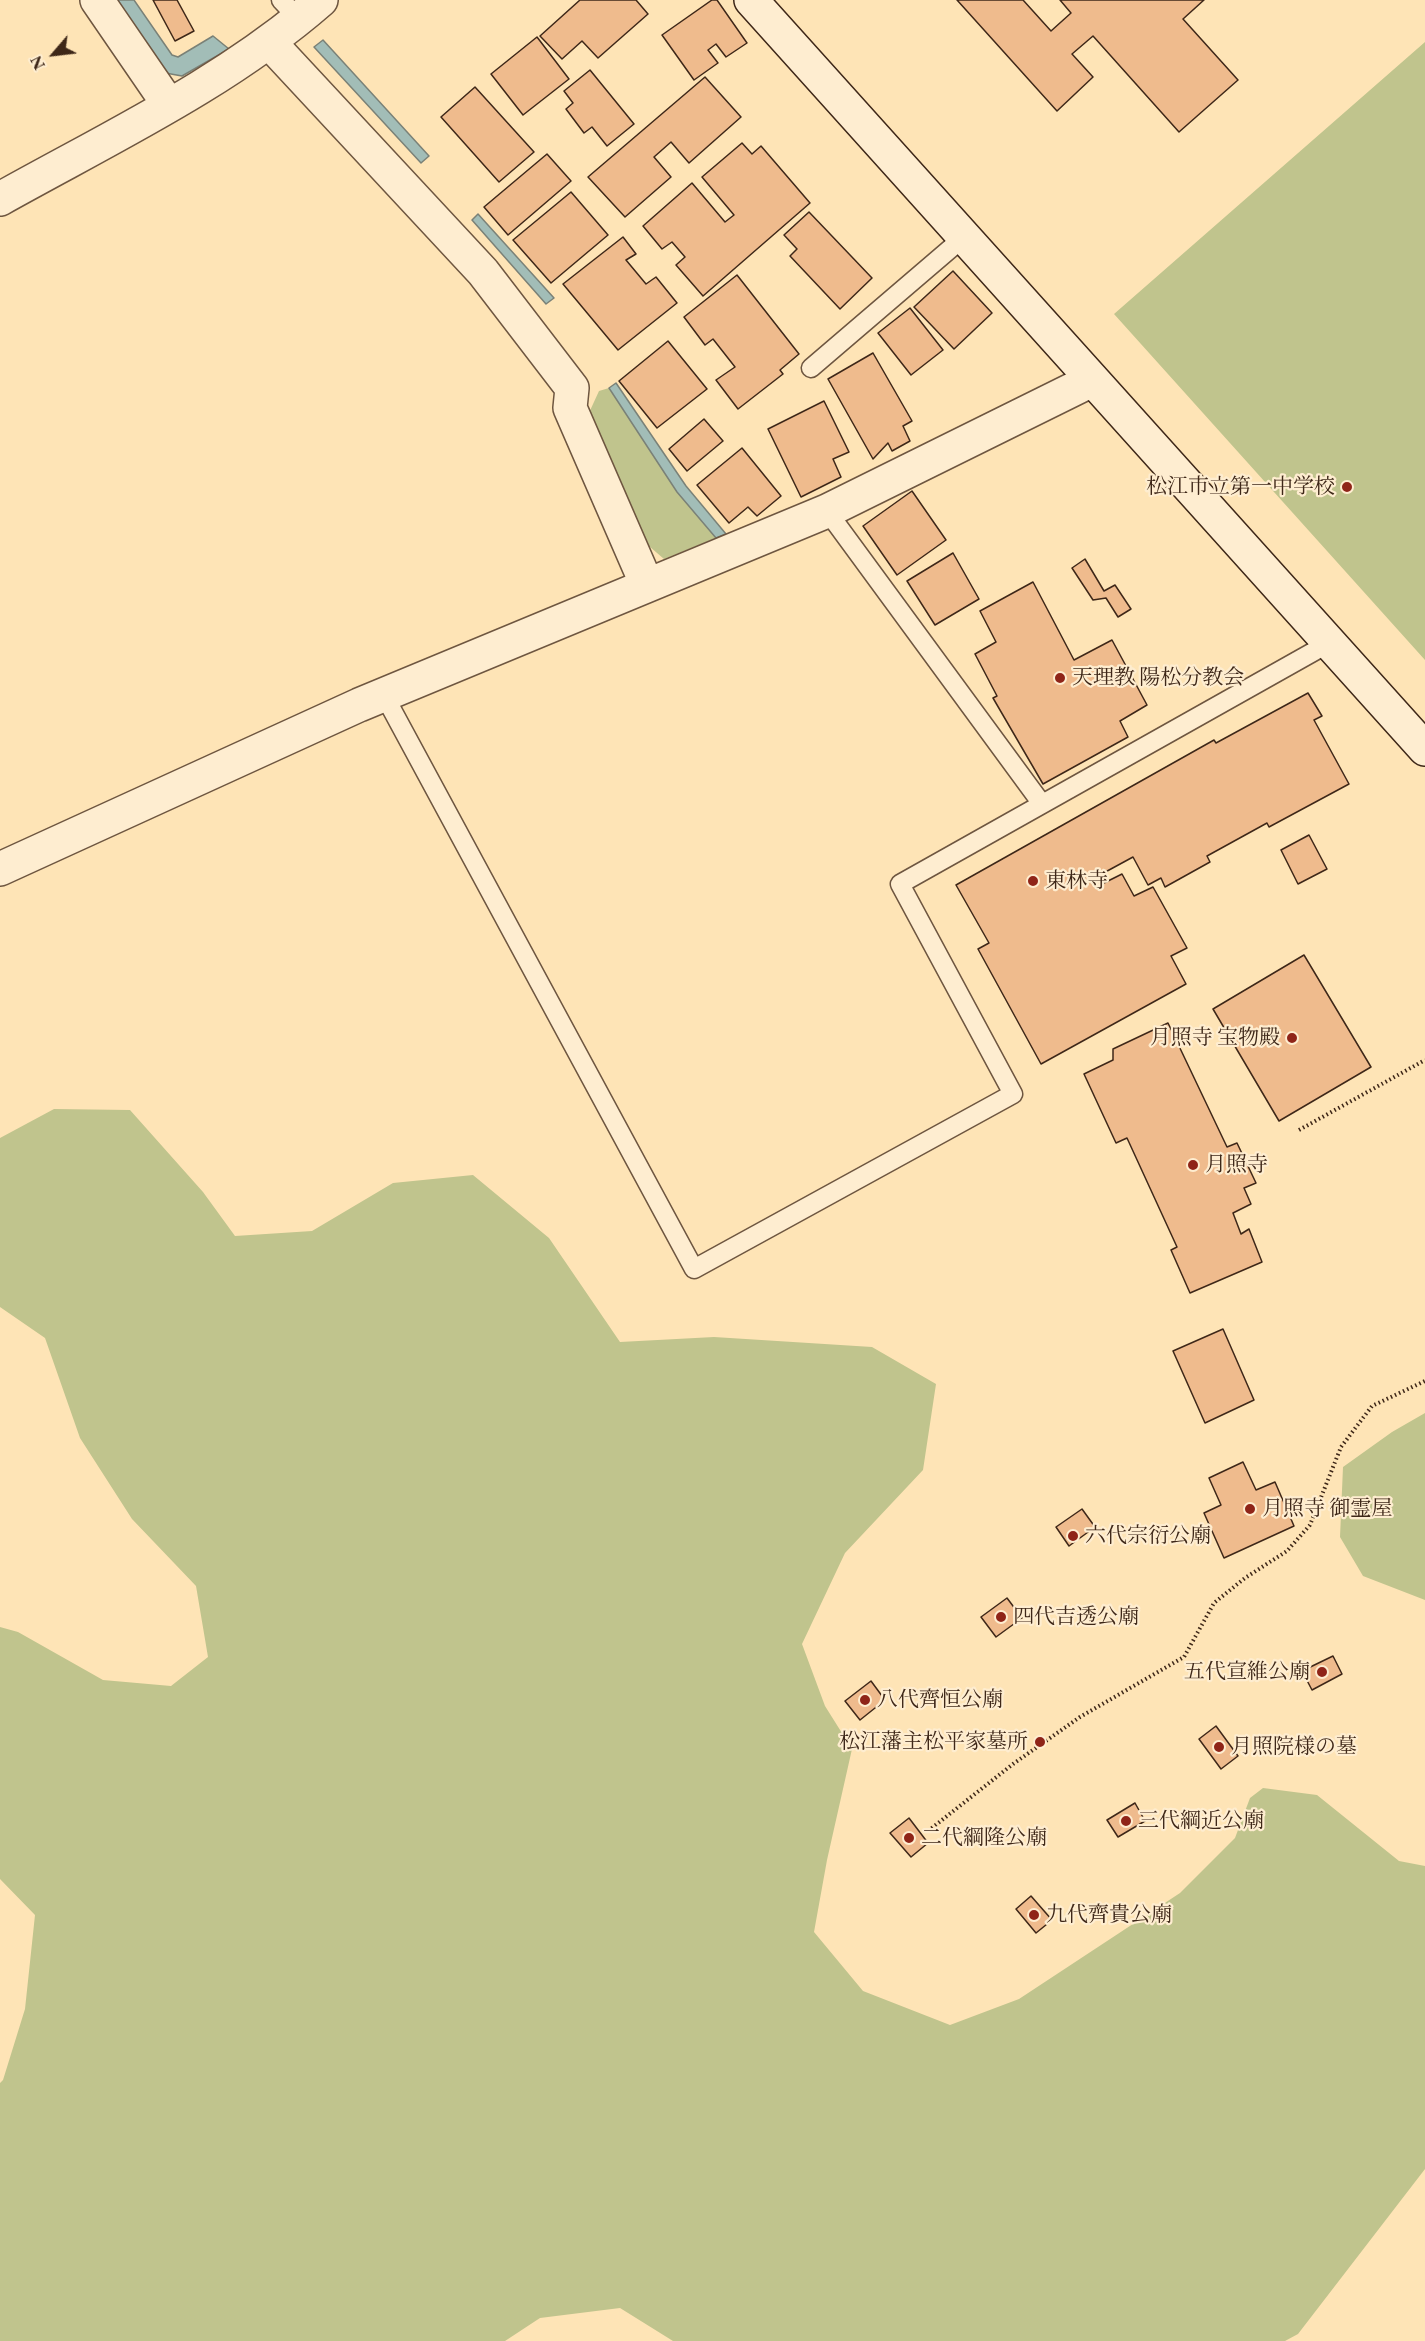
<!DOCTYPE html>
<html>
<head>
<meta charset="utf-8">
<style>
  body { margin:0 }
  #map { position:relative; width:1425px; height:2341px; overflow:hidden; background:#fee4b6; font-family:"EB Garamond",serif }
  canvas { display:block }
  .north { position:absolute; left:24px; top:24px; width:60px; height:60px; -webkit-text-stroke:4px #feedd0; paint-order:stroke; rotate:242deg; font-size:16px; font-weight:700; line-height:24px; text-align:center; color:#3e2718 }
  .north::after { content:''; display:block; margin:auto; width:21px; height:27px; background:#3e2718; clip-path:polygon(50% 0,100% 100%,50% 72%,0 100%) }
</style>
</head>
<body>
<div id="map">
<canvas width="1425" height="2341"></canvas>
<div class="north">N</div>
</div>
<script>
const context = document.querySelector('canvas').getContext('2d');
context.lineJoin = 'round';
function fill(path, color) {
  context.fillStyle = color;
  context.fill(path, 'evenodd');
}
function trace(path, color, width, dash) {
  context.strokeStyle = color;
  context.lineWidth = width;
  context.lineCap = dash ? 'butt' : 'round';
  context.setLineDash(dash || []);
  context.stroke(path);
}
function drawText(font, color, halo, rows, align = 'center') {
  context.font = font + ' "EB Garamond","Noto Serif JP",serif';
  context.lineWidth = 4.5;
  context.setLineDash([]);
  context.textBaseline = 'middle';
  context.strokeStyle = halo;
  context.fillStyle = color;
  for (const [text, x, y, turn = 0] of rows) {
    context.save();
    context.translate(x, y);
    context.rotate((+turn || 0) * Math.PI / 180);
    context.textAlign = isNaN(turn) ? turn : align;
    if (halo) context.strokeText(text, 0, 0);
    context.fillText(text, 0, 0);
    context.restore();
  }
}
fill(new Path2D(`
  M1425,42V660L1114,314Z
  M609,388L677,491L716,538L664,559L642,540L588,415L599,391Z
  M54,1109L130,1110L203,1192L235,1236L312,1231L393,1183L473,1175L549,1238L620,1342L714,1337L872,1347L936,1384L923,1470L845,1553L802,1644L825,1706L852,1749L827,1860L814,1932L863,1991L950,2025L1019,1999L1180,1893L1235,1838L1250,1798L1263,1788L1317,1795L1399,1861L1425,1866V2169L1298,2334L1285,2341H673L620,2308L540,2318L505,2341H0V2083L3,2080L25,2009L35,1915L0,1879V1627L18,1632L103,1680L171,1686L208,1657L196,1586L132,1519L80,1438L45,1338L0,1307V1138Z
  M1425,1413V1600L1363,1576L1340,1537L1343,1467L1392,1432Z`), '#c0c48d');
const water = new Path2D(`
  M111,0H134L172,55L178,57L213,36L229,49L182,76L160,72Z
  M323,40L429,156L421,163L314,47Z
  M478,214L554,298L546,304L472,220Z
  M616,383L686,486L726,534L716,538L677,492L609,388Z`);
fill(water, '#a2bdb7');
trace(water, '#7a8177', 1.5);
const building = new Path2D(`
  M153,0H177L194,31L175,41Z
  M580,0H636L648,14L598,58L582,41L562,59L540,36Z
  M712,0H717L747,43L726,57L716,44L708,50L718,63L694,80L662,35Z
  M957,0H1023L1051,31L1071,13L1060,0H1204L1183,19L1238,80L1179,132L1093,36L1072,54L1093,77L1057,111Z
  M537,37L569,79L523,115L491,74Z
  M590,70L634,124L607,146L592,127L584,133L566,109L573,103L564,91Z
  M705,77L741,117L689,163L671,142L654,157L671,177L625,217L588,177Z
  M475,87L534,152L499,182L441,117Z
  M742,143L752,154L761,146L810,203L703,296L676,265L685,257L672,242L662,249L643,226L692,183L725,222L734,215L702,177Z
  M547,154L571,181L508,235L484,207Z
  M571,192L608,235L551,283L513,240Z
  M809,212L872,278L840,309L790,256L797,249L784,235Z
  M623,237L636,254L626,260L646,284L656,277L677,303L618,350L563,284Z
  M953,271L992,313L954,349L914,307Z
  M737,275L799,354L780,370L783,374L738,409L716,380L735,367L713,339L705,345L684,317Z
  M910,308L943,350L911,375L878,333Z
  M668,341L707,389L657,428L619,381Z
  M873,353L912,421L903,426L910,441L892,451L888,443L873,459L828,379Z
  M824,401L849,452L833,459L841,477L801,497L768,429Z
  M704,419L723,441L687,471L669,449Z
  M742,448L781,496L757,516L748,507L729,523L697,485Z
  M912,491L946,540L897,575L863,526Z
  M953,553L979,599L935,625L907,581Z
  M1085,559L1104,591L1115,585L1131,609L1118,617L1106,598L1093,600L1072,568Z
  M1033,582L1074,660L1112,640L1147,705L1120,721L1128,737L1043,784L993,698L997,696L975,654L996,642L980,611Z
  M1308,693L1322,716L1314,720L1349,784L1269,827L1267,823L1207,856L1210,862L1165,887L1161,878L1148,885L1133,857L1098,876L1102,884L1122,874L1134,896L1153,887L1187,948L1171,956L1186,984L1041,1064L978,949L989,943L956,885L1214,740L1216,743Z
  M1309,835L1327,869L1298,884L1281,850Z
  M1304,955L1371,1067L1279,1121L1213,1009Z
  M1168,1023L1227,1147L1237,1143L1256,1183L1244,1188L1251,1204L1233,1213L1241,1234L1249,1229L1262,1262L1190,1293L1171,1250L1177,1247L1127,1138L1116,1143L1084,1074L1113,1060V1049Z
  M1223,1329L1254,1400L1205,1423L1173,1351Z
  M1243,1462L1256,1490L1275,1482L1294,1526L1224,1558L1204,1513L1221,1505L1209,1478Z
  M1082,1509L1095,1527L1069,1546L1056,1527Z
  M1007,1598L1022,1618L996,1637L981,1617Z
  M1333,1656L1342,1674L1312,1690L1302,1671Z
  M871,1681L885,1700L860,1720L845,1701Z
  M1216,1726L1238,1756L1221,1769L1199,1739Z
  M1135,1803L1145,1821L1118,1837L1107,1820Z
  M909,1818L928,1843L911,1857L890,1833Z
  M1031,1896L1052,1920L1036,1933L1016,1909Z`);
fill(building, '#efbb8d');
trace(building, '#3e2718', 1.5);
const lane = new Path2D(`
  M281,0L299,19
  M811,368L964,237
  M827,511L1042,804
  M384,695L694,1269L1013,1094L900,884L1329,643`);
const street = new Path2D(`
  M97,0L169,105
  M270,43L483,272L572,388L570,408L647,585
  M0,199C109,138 226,83 321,0
  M0,869L359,705L827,511L1092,380`);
const secondary = new Path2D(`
  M751,0L1425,749`);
trace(lane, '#6e5640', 21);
trace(street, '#6e5640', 36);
trace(secondary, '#3e2718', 36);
trace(new Path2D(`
  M1299,1130L1425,1060
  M928,1831L1013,1764L1080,1717L1184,1657L1214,1603L1245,1578L1287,1551L1310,1525L1341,1447L1372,1406L1425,1381`), '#3e2718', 4, [1.5, 3]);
trace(lane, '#feedd0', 18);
trace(street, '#feedd0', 33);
trace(secondary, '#feedd0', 33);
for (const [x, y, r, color] of [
  [1347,487,6,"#8f2418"],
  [1060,678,6,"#8f2418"],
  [1033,881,6,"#8f2418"],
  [1292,1038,6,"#8f2418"],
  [1193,1165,6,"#8f2418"],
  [1250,1509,6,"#8f2418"],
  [1073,1536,6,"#8f2418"],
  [1001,1617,6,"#8f2418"],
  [1322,1672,6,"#8f2418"],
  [865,1700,6,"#8f2418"],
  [1040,1742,6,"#8f2418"],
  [1219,1747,6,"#8f2418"],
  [1126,1821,6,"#8f2418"],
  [909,1838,6,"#8f2418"],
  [1034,1915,6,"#8f2418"]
]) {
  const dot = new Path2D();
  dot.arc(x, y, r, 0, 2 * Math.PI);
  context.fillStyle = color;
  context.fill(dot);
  trace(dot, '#feedd0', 2);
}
drawText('21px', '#3e2718', '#feedd0', [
  ["松江市立第一中学校",1335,487,"right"],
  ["天理教 陽松分教会",1072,678],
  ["東林寺",1045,881],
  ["月照寺 宝物殿",1280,1038,"right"],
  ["月照寺",1205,1165],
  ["月照寺 御霊屋",1262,1509],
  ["六代宗衍公廟",1085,1536],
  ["四代吉透公廟",1013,1617],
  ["五代宣維公廟",1310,1672,"right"],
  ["八代齊恒公廟",877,1700],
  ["松江藩主松平家墓所",1028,1742,"right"],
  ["月照院様の墓",1231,1747],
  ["三代綱近公廟",1138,1821],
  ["二代綱隆公廟",921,1838],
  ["九代齊貴公廟",1046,1915]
], 'left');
</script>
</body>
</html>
